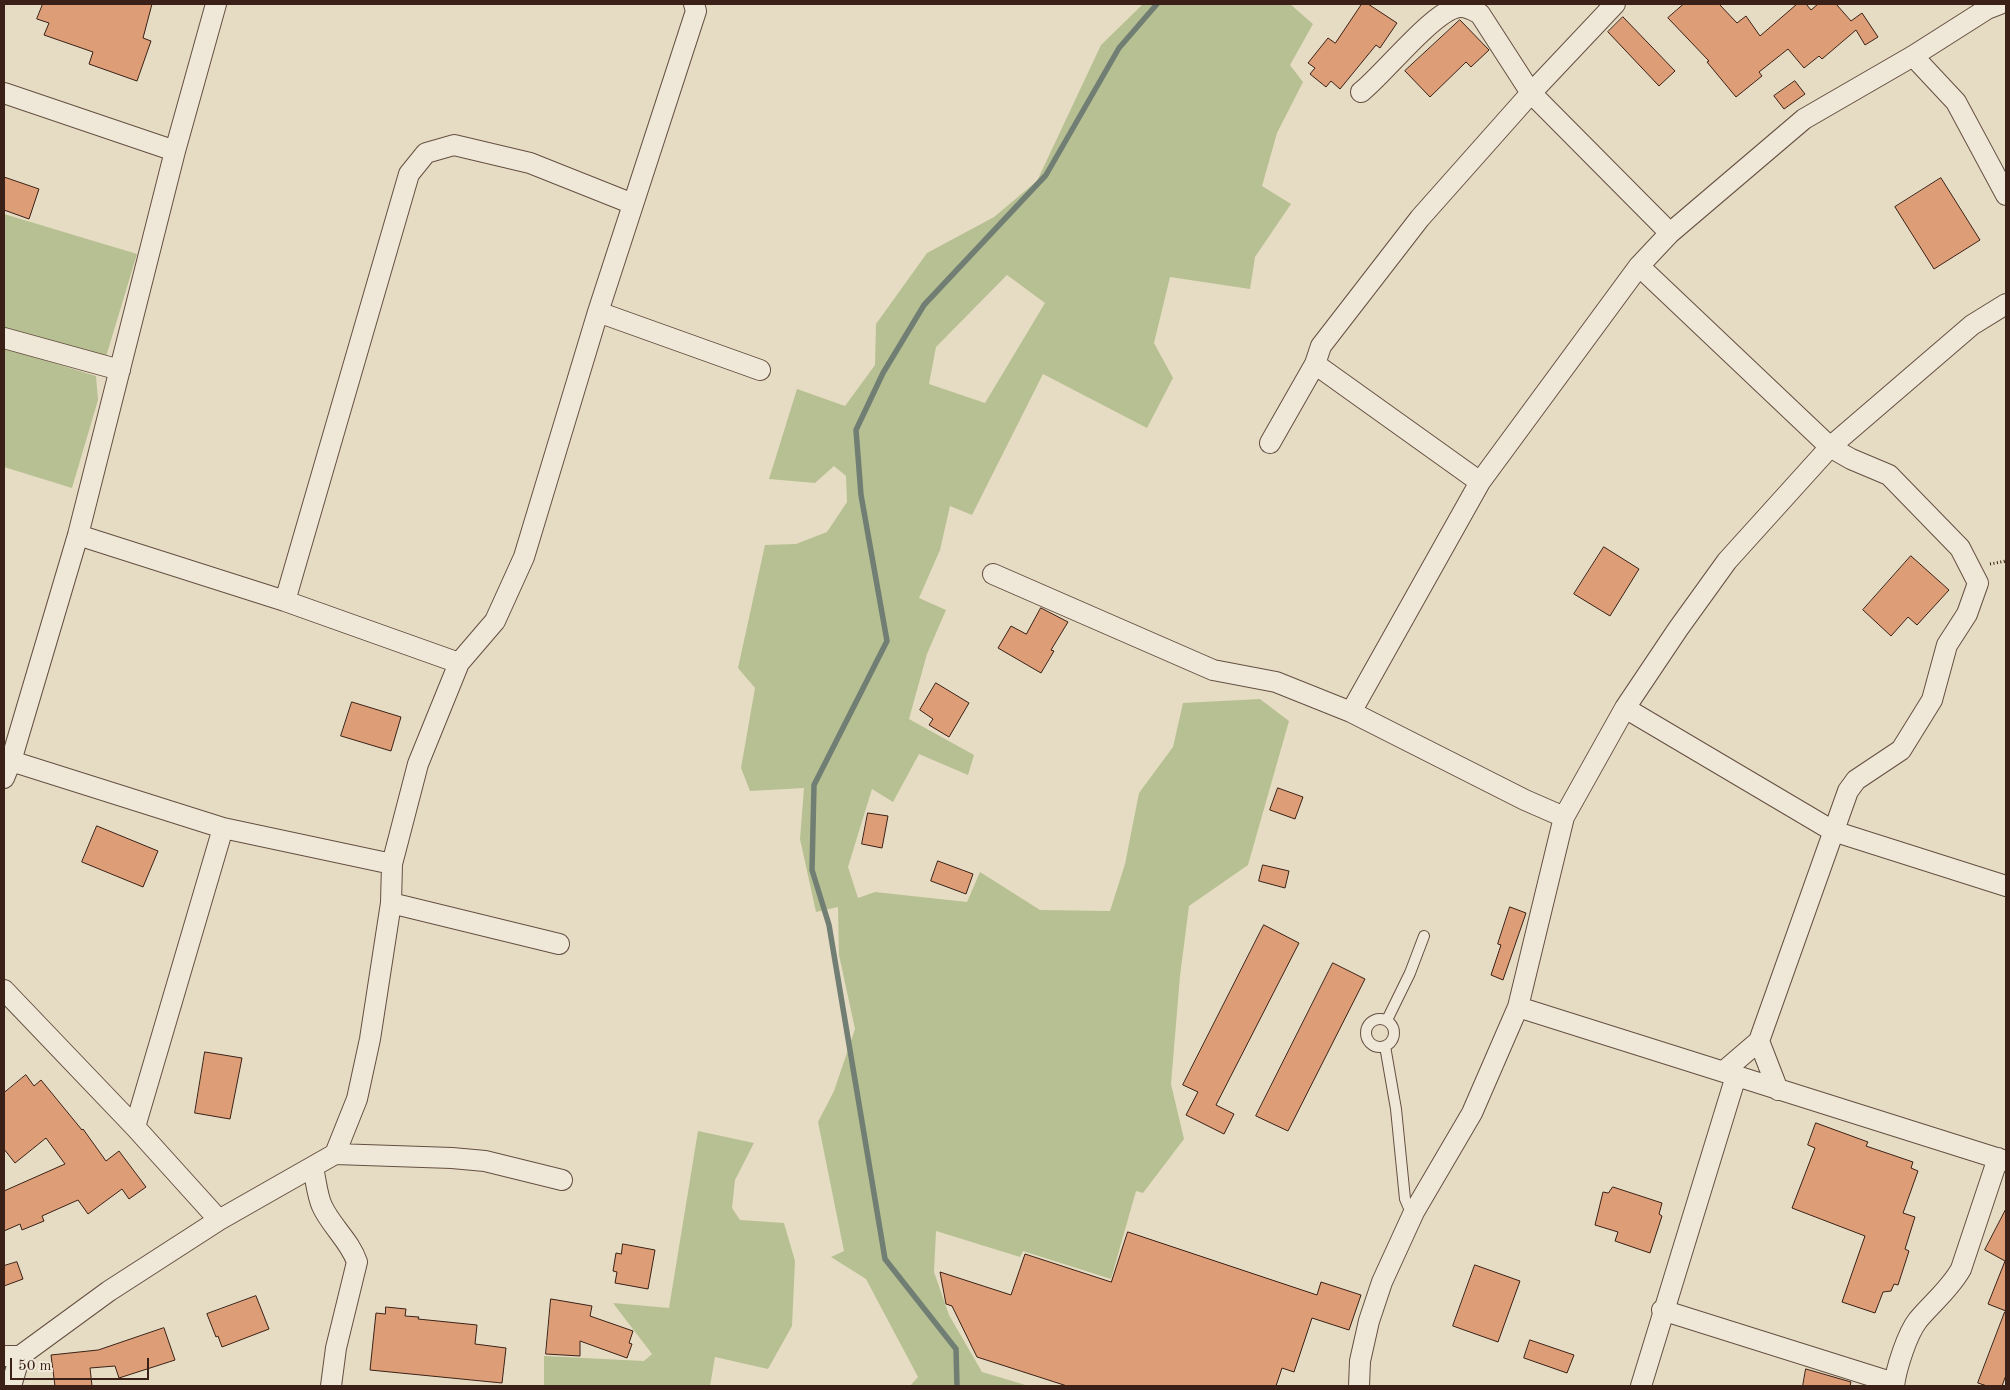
<!DOCTYPE html>
<html>
<head>
<meta charset="utf-8">
<style>
  body { margin:0 }
  #map { position:relative; width:2010px; height:1390px; overflow:hidden; background:#e6dcc3; font-family:"Old Standard TT",serif }
  canvas { display:block }
  .frame { position:absolute; inset:0; border:5px solid #3a2016; pointer-events:none }
  .scale { position:absolute; left:10px; top:1358px; width:139px; height:22px; box-sizing:border-box; border:2px solid #3a2016; border-top:0; padding-left:6px; font-size:15px; line-height:18px; white-space:nowrap; color:#3a2016; -webkit-text-stroke:4px #efe8d8; paint-order:stroke }
</style>
</head>
<body>
<div id="map">
<canvas width="2010" height="1390"></canvas>
<div class="frame"></div>
<div class="scale">50 m</div>
</div>
<script>
const context = document.querySelector('canvas').getContext('2d');
context.lineJoin = 'round';
function fill(path, color) {
  context.fillStyle = color;
  context.fill(path, 'evenodd');
}
function trace(path, color, width, dash) {
  context.strokeStyle = color;
  context.lineWidth = width;
  context.lineCap = dash ? 'butt' : 'round';
  context.setLineDash(dash || []);
  context.stroke(path);
}
fill(new Path2D(`
  M1143,4H1290L1313,24L1290,65L1303,82L1277,133L1262,186L1291,204L1255,257L1250,289L1170,277L1154,343L1173,378L1147,428L1043,374L972,515L950,506L940,550L919,598L946,610L927,654L909,719L974,755L968,775L919,754L893,802L872,789L848,867L858,898L875,892L967,902L980,872L1040,910L1110,911L1125,864L1139,793L1173,747L1183,703L1260,699L1289,721L1248,865L1189,906L1180,976L1171,1084L1184,1139L1143,1193L1136,1191L1111,1279L1023,1251L1020,1257L936,1231L934,1272L949,1315L982,1372L1029,1386H910L918,1377L866,1279L831,1257L844,1251L818,1122L834,1091L855,1029L839,955L838,907L816,912L800,839L804,788L750,791L741,768L755,688L738,668L765,545L796,544L827,532L847,502L846,476L834,466L815,483L769,479L797,389L845,406L875,365L876,324L927,253L994,217L1037,181L1101,45ZM1007,275L1045,303L985,403L929,384L936,347Z
  M4,214L137,254L105,360L4,330Z
  M4,348L96,376L98,400L72,488L4,467Z
  M698,1131L754,1143L735,1180L732,1208L740,1220L784,1223L795,1261L792,1326L768,1369L715,1357L710,1386H544V1356L644,1361L652,1354L613,1303L669,1308Z`), '#b7c092');
trace(new Path2D(`
  M957,1386L956,1349L885,1259L829,925L812,870L814,785L887,641L861,495L856,430L883,373L924,305L1046,175L1119,48L1157,4`), '#717e74', 5.5);
const building = new Path2D(`
  M43,4H152L143,38L151,41L137,81L89,64L93,52L44,35L49,23L37,19Z
  M1362,4H1368L1397,23L1380,48L1376,45L1340,89L1331,81L1326,87L1310,74L1315,68L1308,63L1328,38L1335,43Z
  M1684,4H1719L1737,23L1746,16L1760,36L1797,4H1806L1811,10L1818,4H1836L1851,21L1862,13L1878,37L1865,45L1856,30L1822,59L1819,56L1804,68L1788,49L1759,72L1762,76L1736,97L1707,62L1709,61L1668,18Z
  M1623,17L1675,71L1659,86L1608,32Z
  M1460,20L1489,50L1471,67L1466,62L1430,97L1405,71Z
  M1795,81L1805,94L1784,109L1774,96Z
  M4,177L39,189L29,219L4,210Z
  M1941,178L1980,240L1934,269L1895,207Z
  M1604,547L1639,569L1610,616L1574,594Z
  M1911,556L1949,590L1917,625L1908,617L1891,636L1863,610Z
  M1041,608L1068,622L1051,650L1054,651L1041,673L998,648L1011,626L1026,634Z
  M936,683L969,703L949,737L929,725L933,719L920,710Z
  M352,702L401,717L391,751L341,736Z
  M1278,788L1303,797L1295,819L1270,810Z
  M868,813L888,816L882,848L862,844Z
  M97,826L158,851L143,887L82,862Z
  M938,861L973,874L966,894L931,881Z
  M1263,865L1289,871L1285,888L1259,881Z
  M1510,907L1526,913L1503,980L1491,975L1501,945L1498,944Z
  M1264,925L1299,943L1216,1105L1234,1114L1224,1134L1186,1115L1198,1092L1183,1085Z
  M1333,963L1365,979L1288,1131L1256,1116Z
  M205,1052L242,1058L230,1119L195,1113Z
  M26,1075L34,1086L41,1080L82,1130L83,1129L106,1161L119,1151L146,1187L129,1199L122,1189L88,1214L78,1200L42,1216L44,1221L22,1230L20,1224L4,1231V1191L65,1164L46,1138L15,1163L4,1149V1093Z
  M1816,1123L1868,1142L1866,1146L1913,1162L1911,1168L1918,1171L1903,1213L1915,1217L1905,1249L1909,1251L1898,1285L1894,1284L1891,1291L1883,1292L1875,1313L1842,1302L1865,1236L1792,1208L1815,1148L1808,1145Z
  M1613,1187L1662,1203L1659,1214L1662,1216L1650,1253L1615,1241L1618,1232L1595,1225L1603,1192L1608,1193Z
  M2006,1209V1311L1988,1304L2005,1261L1985,1250Z
  M1128,1232L1317,1295L1321,1282L1361,1295L1349,1330L1312,1318L1294,1372L1282,1368L1276,1386H1067L977,1357L952,1306L946,1304L940,1272L1011,1295L1025,1254L1111,1282Z
  M623,1244L655,1250L648,1289L615,1283L617,1272L613,1271L616,1253L621,1254Z
  M17,1262L23,1279L4,1286V1266Z
  M1475,1265L1520,1281L1498,1342L1453,1326Z
  M256,1296L269,1329L222,1347L218,1336L216,1337L207,1314Z
  M551,1299L592,1306L590,1316L633,1331L629,1343L632,1344L627,1358L580,1341V1356L546,1354Z
  M386,1307L406,1309L405,1316L419,1317L418,1319L477,1325L475,1344L506,1348L502,1383L370,1370L376,1313L385,1314Z
  M2005,1312H2006V1375L2002,1386H1987L1978,1383Z
  M164,1328L175,1360L119,1378L115,1366L90,1368L92,1386H55L51,1355L98,1350Z
  M1530,1340L1574,1355L1567,1373L1524,1358Z
  M1806,1369L1851,1382L1850,1386H1803Z`);
fill(building, '#dd9e77');
trace(building, '#3a2016', 1);
const service = new Path2D(`
  M1366 1033a14 14 0 1 1 28 0a14 14 0 1 1-28 0Z
  M1387,1020L1410,973L1424,936
  M1385,1046L1396,1109L1405,1199L1408,1206L1414,1212`);
const minor = new Path2D(`
  M1913,56L1956,102L2006,195
  M1361,92C1384,74 1434,10 1459,7C1467,6 1473,10 1480,14L1531,93L1670,233
  M4,93L175,151
  M1639,266L1830,447L1851,459L1889,475L1960,548L1978,583L1967,614L1947,645L1932,700L1901,750L1856,780L1848,791L1759,1041L1724,1071
  M598,312L760,370
  M4,338L120,370
  M1315,364L1480,482
  M1270,443L1315,364L1321,346L1420,218L1531,93L1615,4
  M78,535L285,601L459,663
  M993,574L1213,670L1276,682L1351,712L1525,800L1564,817
  M285,601L409,174L426,153L454,145L530,163L633,204
  M1625,708L1833,831L2006,886
  M1351,712L1480,482L1639,266L1670,233L1804,119L1913,56L1987,9L2000,4
  M11,761L223,828L392,864
  M4,778L11,761L78,535L175,151L216,4
  M391,903L559,944
  M4,990L135,1127L219,1220
  M1518,1007L2006,1161
  M1759,1041L1778,1090
  M135,1127L223,828
  M335,1154L357,1099L370,1039L391,903L392,864L418,764L459,663L495,621L524,557L598,312L696,11L694,4
  M313,1168C316,1180 317,1195 322,1206C331,1226 350,1241 357,1262L336,1348L331,1386
  M1662,1310L1894,1383
  M4,1356H20L109,1291L219,1220L335,1154L452,1158L485,1161L562,1180
  M11,1386L20,1356
  M1359,1386L1360,1361L1369,1321L1382,1282L1414,1212L1472,1113L1518,1007L1564,817L1625,708L1678,629L1727,561L1830,447L1972,325L2006,304
  M1641,1386L1736,1076
  M1894,1386C1896,1369 1907,1334 1918,1320C1932,1303 1950,1289 1961,1269L1998,1158`);
trace(service, '#654f41', 12);
trace(minor, '#654f41', 22);
trace(new Path2D(`
  M1990,564L2006,561`), '#3a2016', 3, [1, 2.5]);
trace(service, '#efe8d8', 10);
trace(minor, '#efe8d8', 20);
</script>
</body>
</html>
